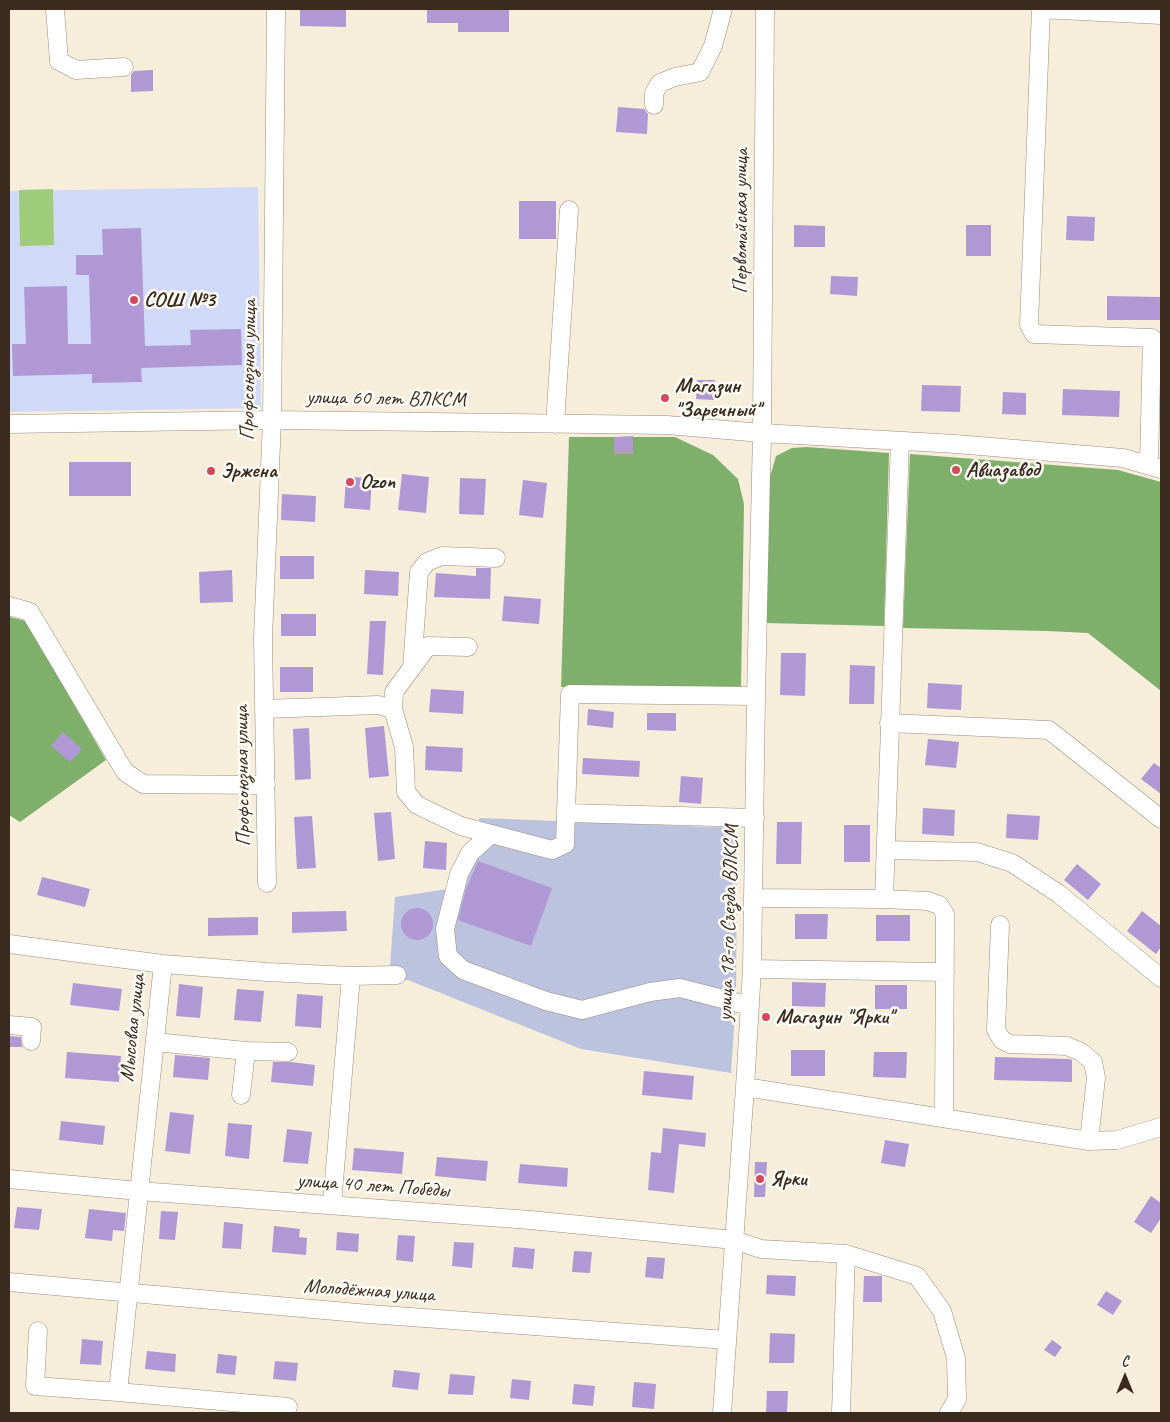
<!DOCTYPE html>
<html>
<head>
<meta charset="utf-8">
<style>
  body { margin:0 }
  #map { position:relative; width:1170px; height:1422px; overflow:hidden; background:#f6eedb; font-family:Caveat,sans-serif }
  canvas { display:block }
  .frame { position:absolute; inset:0; border:10px solid #3b2a1e; pointer-events:none }
  .north { position:absolute; left:1100px; top:1352px; width:50px; height:50px; -webkit-text-stroke:4px #fdfcf7; paint-order:stroke; rotate:0deg; font-size:14px; font-weight:700; line-height:20px; text-align:center; color:#3b2a1e }
  .north::after { content:''; display:block; margin:auto; width:18px; height:22px; background:#3b2a1e; clip-path:polygon(50% 0,100% 100%,50% 72%,0 100%) }
</style>
</head>
<body>
<div id="map">
<canvas width="1170" height="1422"></canvas>
<div class="frame"></div>
<div class="north">С</div>
</div>
<script>
const context = document.querySelector('canvas').getContext('2d');
context.lineJoin = 'round';
function fill(path, color) {
  context.fillStyle = color;
  context.fill(path, 'evenodd');
}
function trace(path, color, width, dash) {
  context.strokeStyle = color;
  context.lineWidth = width;
  context.lineCap = dash ? 'butt' : 'round';
  context.setLineDash(dash || []);
  context.stroke(path);
}
function drawText(font, color, halo, rows, align = 'center') {
  context.font = font + ' Caveat,sans-serif';
  context.lineWidth = 5;
  context.setLineDash([]);
  context.textBaseline = 'middle';
  context.strokeStyle = halo;
  context.fillStyle = color;
  for (const [text, x, y, turn = 0] of rows) {
    context.save();
    context.translate(x, y);
    context.rotate((+turn || 0) * Math.PI / 180);
    context.textAlign = isNaN(turn) ? turn : align;
    if (halo) context.strokeText(text, 0, 0);
    context.fillText(text, 0, 0);
    context.restore();
  }
}
fill(new Path2D(`
  M258,187L261,408L9,412V191Z`), '#d1d9f9');
fill(new Path2D(`
  M480,818L737,828L736,997L731,1073L581,1049L408,980H389L395,897L448,889Z`), '#bbc3de');
fill(new Path2D(`
  M53,189L54,245L20,246L19,190Z`), '#9ecc7b');
fill(new Path2D(`
  M569,437H675L713,455L738,479L744,504L741,688L561,687Z
  M807,447L889,453L884,626L765,623L770,477L776,456L792,448Z
  M910,454L1118,470L1161,482V691L1088,633L1047,631L903,628Z
  M9,617L26,621L106,760L20,822L9,815Z`), '#7eb06b');
fill(new Path2D(`
  M300,9H346V27L300,26Z
  M427,9L509,10V32H458V23H427Z
  M153,70V91L131,92V75L134,71Z
  M618,107L644,109L648,114L647,134L616,132Z
  M519,201H556V239H519Z
  M1067,216L1095,217L1094,241L1066,240Z
  M794,225L825,226V247H794Z
  M966,225H991V256H966Z
  M141,228L145,346L191,345L190,330L241,329L242,365L141,368L142,382L92,383V374L13,376L12,344H26L24,287L67,286L68,344H91L89,275H76V255H103L102,229Z
  M831,276L858,277L857,296L830,294Z
  M1107,296L1161,297V320H1107Z
  M697,380H715L714,400L696,399Z
  M922,385L961,386L960,412L921,411Z
  M1063,389L1120,391L1119,417L1062,415Z
  M1003,392L1026,393V415L1002,414Z
  M633,436V454H614V437Z
  M69,462H131V496H69Z
  M402,474L429,477L426,513L398,510Z
  M346,477L372,478L370,510L344,508Z
  M460,478L486,479L484,515L459,514Z
  M523,480L547,483L543,518L519,515Z
  M282,494L316,496L315,522L281,520Z
  M280,556H314V579H280Z
  M476,568H491L490,599L434,597L436,573L476,576Z
  M232,570L233,602L200,603L199,572Z
  M365,570L399,572L398,596L364,594Z
  M504,596L541,599L539,624L502,621Z
  M281,614H316V636H281Z
  M370,621H386L383,675L367,674Z
  M781,653H806L805,696L780,695Z
  M850,665L875,666L874,704H849Z
  M280,667H313V692H280Z
  M928,683L962,685L961,710L927,708Z
  M431,689L464,691L463,714L429,712Z
  M588,709L614,712L613,728L587,725Z
  M647,713H676V731L647,730Z
  M384,726L389,776L369,778L365,728Z
  M309,728L311,779L295,780L293,729Z
  M63,732L82,749L70,762L51,746Z
  M928,739L959,742L956,768L925,765Z
  M426,746L463,748L462,772L425,770Z
  M583,758L640,761L639,777L582,774Z
  M1154,763L1161,768V794L1141,779Z
  M681,776L703,778L701,804L679,802Z
  M923,808L955,810L954,836L922,834Z
  M391,812L395,859L378,861L374,813Z
  M1007,814L1040,816L1038,840L1006,838Z
  M312,816L316,868L297,869L294,817Z
  M777,822H802L801,864H776Z
  M844,825H870V862H844Z
  M425,841L447,843L446,870L423,868Z
  M478,861L552,888L531,946L458,920L466,889Z
  M1077,864L1101,884L1088,900L1064,880Z
  M42,877L90,889L85,907L37,895Z
  M401 924a16 16 0 1 1 32 0a16 16 0 1 1-32 0Z
  M346,911L347,931L292,933V912Z
  M1142,911L1161,926V947L1156,954L1127,931Z
  M795,914H828L827,939H795Z
  M876,915H910V941H876Z
  M258,917V935L208,936V918Z
  M792,982L826,983L825,1007L792,1006Z
  M73,983L122,989L119,1011L70,1005Z
  M179,984L203,987L200,1018L176,1016Z
  M875,985H907V1009H875Z
  M237,989L264,991L261,1022L234,1020Z
  M297,994L323,996L321,1028L295,1026Z
  M9,1036L21,1037L22,1047H9Z
  M791,1050H825V1076H791Z
  M67,1052L121,1056L119,1082L65,1078Z
  M874,1052H907L906,1078L873,1077Z
  M175,1055L210,1058L208,1080L173,1077Z
  M995,1057L1069,1059L1072,1060V1082L994,1080Z
  M273,1062H291L315,1065L313,1086L271,1082Z
  M644,1071L694,1076L692,1100L642,1095Z
  M170,1112L194,1115L190,1154L165,1151Z
  M61,1121L105,1126L103,1145L59,1140Z
  M228,1123L252,1125L249,1159L225,1156Z
  M663,1128L706,1133L705,1147L679,1144L674,1193L648,1190L651,1152L661,1153Z
  M287,1129L312,1132L308,1164L283,1162Z
  M885,1140L909,1144L905,1167L881,1163Z
  M354,1148L404,1152L402,1174L352,1170Z
  M437,1157L488,1161L486,1181L435,1176Z
  M755,1162H767L765,1197H754Z
  M520,1164L568,1168L567,1187L518,1183Z
  M1151,1196L1161,1203V1218L1151,1233L1134,1222Z
  M17,1207L42,1209L39,1230L14,1228Z
  M89,1209L126,1213L124,1231L113,1230L112,1241L85,1238Z
  M161,1211L178,1212L175,1240L159,1239Z
  M224,1222L243,1224L241,1249L222,1248Z
  M274,1226L300,1229L299,1237L307,1238L306,1255L272,1252Z
  M337,1232L359,1234L358,1252L336,1250Z
  M398,1235L415,1236L413,1262L396,1260Z
  M454,1242L474,1243L472,1268L452,1266Z
  M514,1247L535,1249L533,1269L512,1267Z
  M574,1251L592,1252L590,1273L572,1272Z
  M647,1257L665,1258L663,1279L645,1277Z
  M767,1275L796,1276L795,1296L766,1294Z
  M864,1276H882V1302H863Z
  M1106,1291L1122,1301L1113,1315L1097,1305Z
  M770,1333L795,1334L794,1363H769Z
  M82,1339L103,1341L101,1365L80,1364Z
  M1052,1340L1062,1347L1055,1357L1044,1350Z
  M147,1351L176,1354L175,1372L145,1369Z
  M218,1354L237,1356L235,1375L216,1373Z
  M275,1361L298,1363L296,1381L273,1379Z
  M394,1370L420,1373L418,1390L392,1387Z
  M450,1374L475,1376L473,1395L448,1394Z
  M512,1379L531,1381L529,1400L510,1398Z
  M634,1382L656,1384L654,1409L632,1407Z
  M574,1384L595,1386L593,1406L572,1404Z
  M767,1391H788L787,1413H766Z`), '#af98d4');
const minor = new Path2D(`
  M55,9L59,61L76,70L124,67
  M1040,9L1161,15
  M1041,9L1029,325L1034,334L1152,338L1149,465
  M654,105V93L660,83L675,77L700,72L713,46L723,9
  M9,424L272,420L667,425L762,433L956,444L1123,458L1161,469
  M555,424L569,210
  M9,606L30,612L125,772L143,784L266,785
  M412,668L419,572L427,562L442,556L496,558
  M264,709L378,705L393,709L404,747L406,792L417,805L461,826L552,850L565,844L566,813
  M393,709L394,692L428,646L468,647
  M889,723L1049,730L1161,819
  M755,818L566,813L570,694L756,696
  M491,834L470,853L459,874L445,929L448,956L463,970L546,1001L582,1010L650,992L680,988L750,1006
  M886,850L977,852L1012,863L1059,894L1161,978
  M267,883L263,638L272,420L276,9
  M753,898L884,899L900,441
  M884,899L928,901L939,905L945,914L944,1118
  M1000,925L996,1030L1002,1040L1010,1044L1067,1046L1081,1052L1093,1062L1096,1078L1089,1141
  M9,944L163,964L118,1392L288,1407
  M163,964L267,972L351,976L332,1205
  M752,969L945,972
  M351,976L397,975
  M9,1025L32,1027L31,1041
  M155,1042L246,1051L288,1052
  M745,1087L1089,1141L1117,1140L1161,1127
  M241,1095L246,1051
  M9,1179L139,1191L530,1220L734,1240L761,1249L846,1254L841,1413
  M846,1254L917,1276L942,1311L956,1358L957,1399L949,1413
  M9,1282L369,1314L727,1340
  M38,1331L35,1386L118,1392
  M722,1413L745,1087L752,969L756,696L762,433L765,9`);
trace(minor, '#988c7c', 19);
trace(minor, '#fff', 18);
for (const [x, y, r, color] of [
  [134,300,5,"#d1495b"],
  [665,398,5,"#d1495b"],
  [956,470,5,"#d1495b"],
  [211,471,5,"#d1495b"],
  [350,482,5,"#d1495b"],
  [766,1017,5,"#d1495b"],
  [760,1179,5,"#d1495b"]
]) {
  const dot = new Path2D();
  dot.arc(x, y, r, 0, 2 * Math.PI);
  context.fillStyle = color;
  context.fill(dot);
  trace(dot, '#fdfcf7', 2);
}
drawText('21px', '#3b2a1e', '#fdfcf7', [
  ["Первомайская улица",741,221,-90],
  ["Профсоюзная улица",249,370,-89],
  ["улица 60 лет ВЛКСМ",386,399,1],
  ["Профсоюзная улица",243,776,-91],
  ["улица 18-го Съезда ВЛКСМ",729,923,-88],
  ["Мысовая улица",133,1028,-84],
  ["улица 40 лет Победы",373,1186,4],
  ["Молодёжная улица",369,1291,4]
]);
drawText('bold 21px', '#3b2a1e', '#fdfcf7', [
  ["СОШ №3",144,300],
  ["Магазин",675,386],
  ["\"Заречный\"",675,410],
  ["Авиазавод",966,470],
  ["Эржена",221,471],
  ["Ozon",360,482],
  ["Магазин \"Ярки\"",776,1017],
  ["Ярки",770,1179]
], 'left');
</script>
</body>
</html>
